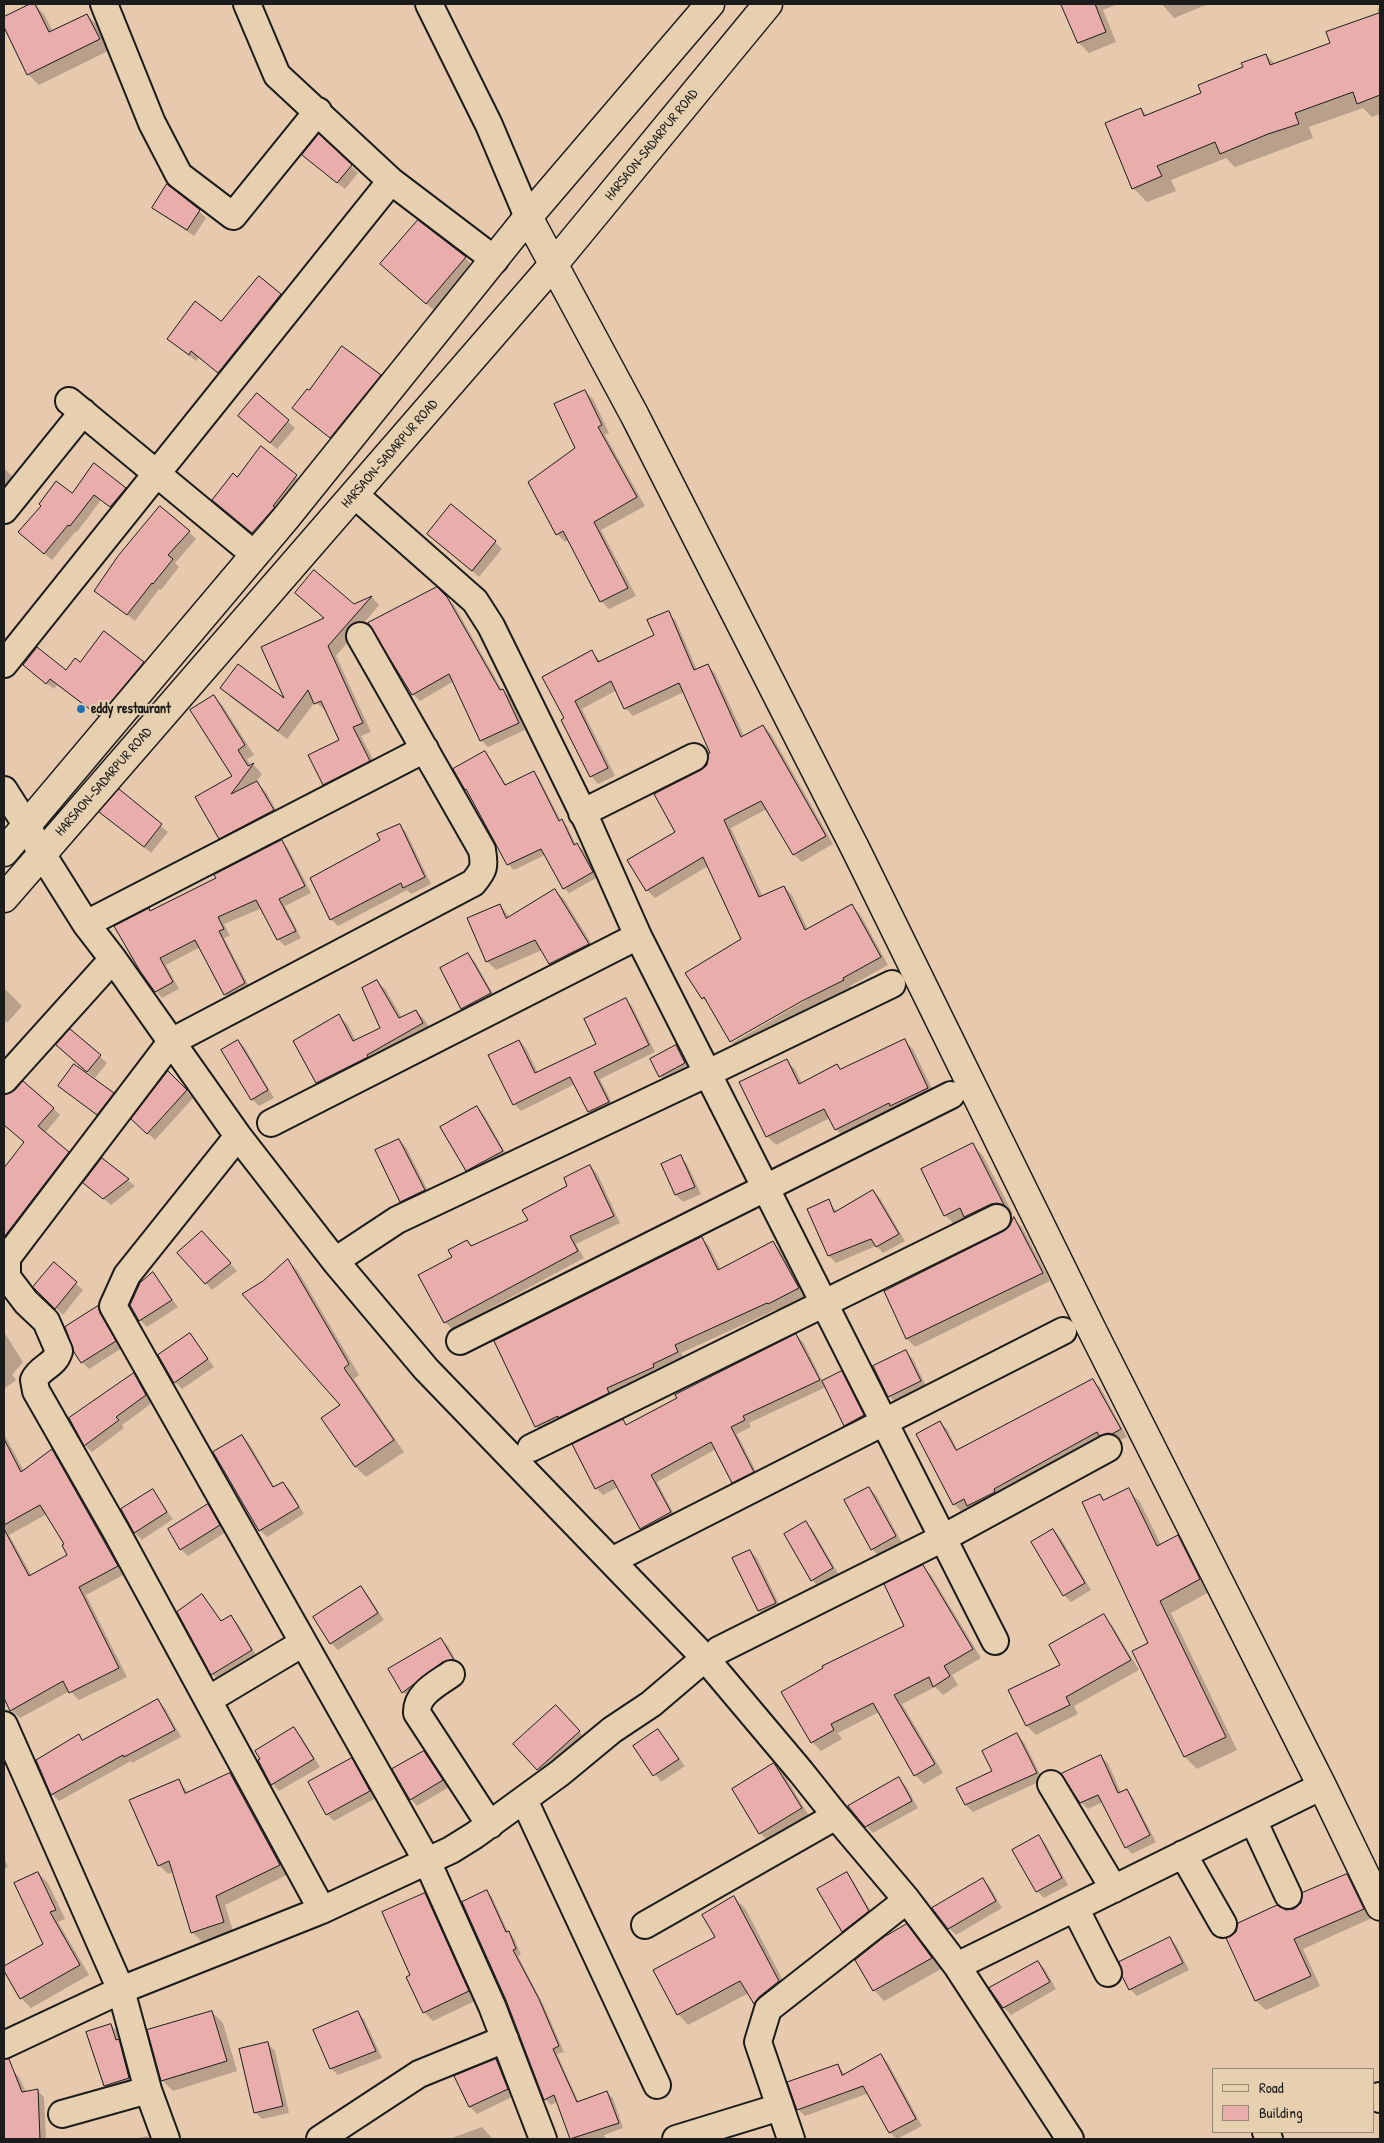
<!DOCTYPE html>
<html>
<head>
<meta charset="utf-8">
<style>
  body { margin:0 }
  #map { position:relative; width:1384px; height:2143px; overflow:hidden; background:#e7c9ae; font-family:"Patrick Hand",sans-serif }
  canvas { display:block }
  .frame { position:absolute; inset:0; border:5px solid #1c1c1c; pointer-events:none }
  .legend { position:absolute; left:1212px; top:2068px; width:162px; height:65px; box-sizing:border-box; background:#e6d0af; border:1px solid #958874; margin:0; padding:6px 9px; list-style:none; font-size:15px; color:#1c1c1c }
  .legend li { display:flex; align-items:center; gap:10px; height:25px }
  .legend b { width:25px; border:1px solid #958874 }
</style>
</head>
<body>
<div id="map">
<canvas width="1384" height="2143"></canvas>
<div class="frame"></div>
<ul class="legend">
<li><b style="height:6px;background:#e6d0af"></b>Road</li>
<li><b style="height:14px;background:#e9aeac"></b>Building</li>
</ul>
</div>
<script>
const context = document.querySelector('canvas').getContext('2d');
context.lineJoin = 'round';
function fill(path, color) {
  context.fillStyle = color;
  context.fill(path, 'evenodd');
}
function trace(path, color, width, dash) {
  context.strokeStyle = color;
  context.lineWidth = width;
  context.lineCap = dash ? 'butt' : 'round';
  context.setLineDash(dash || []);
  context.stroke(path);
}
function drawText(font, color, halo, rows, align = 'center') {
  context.font = font + ' "Patrick Hand",sans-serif';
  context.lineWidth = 4;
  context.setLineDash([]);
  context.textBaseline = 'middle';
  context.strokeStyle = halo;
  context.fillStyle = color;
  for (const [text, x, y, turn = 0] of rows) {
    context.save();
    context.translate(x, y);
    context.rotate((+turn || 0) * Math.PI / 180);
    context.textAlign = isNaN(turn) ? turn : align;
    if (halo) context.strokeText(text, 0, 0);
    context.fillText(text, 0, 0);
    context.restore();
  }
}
fill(new Path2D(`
  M34,4L44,14L53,32L87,15L98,26L110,50L39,85L28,74L4,24V18Z
  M1063,4H1118L1103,10L1116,42L1089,53L1079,43Z
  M1162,4H1205L1206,5L1174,18Z
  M1380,8V114L1372,117L1363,108L1309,127L1313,138L1235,167L1226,158L1171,180L1176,191L1147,202L1133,188L1141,109L1147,116L1203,94L1266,55L1275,64L1332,44L1379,14L1377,9Z
  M303,155L351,166L358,173L345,189Z
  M154,208L199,211L206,218L194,236L161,214Z
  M465,258L476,268L437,313L382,264Z
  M259,278L287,302L226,379L199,357L196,361L168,339L222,323Z
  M380,376L387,382L337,444L294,408Z
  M585,391L593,399L609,433L605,435L645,506L601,530L636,596L609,609L601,601L569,540L565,542L557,534L576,448Z
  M257,394L295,428L277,449L246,423Z
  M261,448L303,483L260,539L220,506L238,478Z
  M4,468L14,478L4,489Z
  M125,489L132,495L118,513L101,500L77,532L76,531L52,560L27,539L72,494Z
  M189,532L196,539L175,563L179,567L161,590L159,589L135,621L95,590Z
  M428,534L495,542L502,549L479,577Z
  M372,597L379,605L336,656L371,732L361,736L378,769L333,793L324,784L340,740L326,711L315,702L287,739L230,697L222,688L288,702L354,605Z
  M446,597L454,605L502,690L510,697L525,730L488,747L481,740L454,681L420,701L413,694Z
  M668,613L676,621L697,670L707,665L715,673L744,736L763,726L771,734L833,844L802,862L794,855L767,809L731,828L763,897L784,887L792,895L808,930L852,906L860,914L888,965L850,986L851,988L810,1008L739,1049L732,1043L808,999L807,997L732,1040V1042L711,1006L703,998L742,939L708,866L655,898L647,890L677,833L702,771L708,765L712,754L684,692L633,716L625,708L617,690L582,709L615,776L598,784L591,776L566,719L592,652L601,662L656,636Z
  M80,663H143L150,670L106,722L57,685L54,689L31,671L67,672Z
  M214,697L223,706L254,755L247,759L251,766L254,765L262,774L256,782L266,792L282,820L229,847L220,838L233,776Z
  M484,753L490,758L506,785L534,772L539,778L561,821L567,826L576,845L583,850L598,877L569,893L564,888L545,855L514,870L508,864L470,793L466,789Z
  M119,791L168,832L151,853L101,812Z
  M399,825L406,832L431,884L411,894L407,890L338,926L331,919L382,841Z
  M281,841L288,848L311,893L285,906L301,938L285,946L278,939L262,908L224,924L230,936L224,938L251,990L232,1001L225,994L200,947L166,965L179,989L162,998L156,991L150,912L217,878Z
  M555,890L564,899L598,954L560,973L550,964L542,950L496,970L487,961L499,905L510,917Z
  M468,955L475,962L497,1001L469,1015L462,1008L441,969Z
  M376,981L386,990L402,1018L416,1011L425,1020L432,1032L327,1092L317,1082L339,1016L348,1025L356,1041L382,1028Z
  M4,988L22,1006L7,1023L4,1019Z
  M626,1000L632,1006L655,1052L600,1079L615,1109L595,1118L589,1111L575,1084L521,1111L514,1104L519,1041L526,1048L538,1073L598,1044Z
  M71,1030L107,1063L95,1078L64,1052Z
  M238,1041L245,1048L274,1098L259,1106L252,1099L223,1050Z
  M905,1041L913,1049L936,1097L844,1138L836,1129L830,1118L776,1145L767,1136L786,1061L795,1069L802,1084L837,1066L841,1070Z
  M676,1047L687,1066L664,1079L660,1076Z
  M168,1073L193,1098L155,1140L140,1126Z
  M59,1086L113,1094L120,1101L104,1121Z
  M10,1095L53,1108L60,1115L45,1133L75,1159L4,1253V1170L25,1143L4,1125V1096Z
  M477,1108L484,1115L509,1159L474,1177L467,1170Z
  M399,1140L406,1147L431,1197L408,1208L402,1201Z
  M973,1145L983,1156L1013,1214L1002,1215L956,1226L945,1215Z
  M680,1157L687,1164L701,1194L683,1202L676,1195L663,1165Z
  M102,1160L135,1186L111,1205L84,1183Z
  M590,1166L597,1173L620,1223L576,1244L584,1258L452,1329L445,1322L454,1257L467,1241L473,1247L529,1221Z
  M873,1191L880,1198L905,1241L883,1253L876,1246L836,1263L829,1256L809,1210L828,1201L837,1212Z
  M1014,1219L1022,1227L1050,1281L915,1347L907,1339L885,1291L1004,1232L1010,1227Z
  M702,1238L709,1246L721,1270L772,1242L780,1250L805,1296L776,1311L775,1310L681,1353L685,1360L544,1433L536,1426Z
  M209,1239L237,1271L212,1290L206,1283Z
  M288,1261L298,1271L359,1375L354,1379L404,1452L366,1477L356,1467L323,1418L341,1406L264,1282Z
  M54,1264L83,1290L63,1315L35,1287Z
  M153,1274L178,1307L147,1327L140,1320L131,1305Z
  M98,1307L105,1314L106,1322L122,1348L89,1369L82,1362Z
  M4,1332L23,1362L12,1375L16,1380L4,1389Z
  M190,1335L214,1367L182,1389L175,1382L160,1356Z
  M796,1335L803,1342L823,1382L841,1373L848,1380L870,1423L852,1432L845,1425L826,1387L749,1423L751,1427L737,1434L760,1479L740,1489L733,1482L716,1449L657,1482L677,1520L648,1535L641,1528L618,1487L603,1495L596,1488L574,1445L623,1421L627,1425Z
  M906,1352L913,1359L927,1388L896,1403L889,1396Z
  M133,1374L140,1381L152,1403L122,1425L124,1428L92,1452L85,1445L71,1419Z
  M1093,1381L1100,1387L1127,1437L1120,1440L1116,1439L975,1512L970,1507L961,1511L954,1504L918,1434L940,1422L947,1429L958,1451Z
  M4,1434L24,1471L52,1450L60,1459L125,1574L86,1595L127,1677L79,1700L70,1691L20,1718L11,1710L4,1697ZM47,1514L66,1545L69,1555L32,1576L9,1535Z
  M242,1436L249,1443L275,1488L283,1483L290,1490L304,1514L267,1537L260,1530Z
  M869,1488L876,1495L902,1543L879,1556L872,1549Z
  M1128,1490L1140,1502L1161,1545L1177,1536L1190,1548L1211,1591L1171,1613L1237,1750L1197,1769L1185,1757L1134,1652L1150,1644L1100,1495L1105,1500Z
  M152,1491L173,1519L142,1540L135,1533L123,1510Z
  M208,1506L214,1512L226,1532L188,1556L181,1549Z
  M806,1523L813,1530L839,1575L819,1587L812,1580Z
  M1053,1530L1060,1537L1091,1590L1071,1602L1064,1595Z
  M750,1551L757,1558L782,1610L766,1618L759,1611Z
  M923,1566L931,1575L981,1658L952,1675L958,1685L943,1695L935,1687L902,1704L943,1773L924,1784L915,1775L879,1712L838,1733L842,1739L821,1751L812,1742L783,1692L905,1627Z
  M361,1588L368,1595L384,1620L338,1650L331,1643Z
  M202,1596L222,1622L231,1617L238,1624L258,1658L219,1681L212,1674L178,1612Z
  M1103,1616L1112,1625L1139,1670L1074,1706L1078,1714L1036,1735L1027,1726L1010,1691L1062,1665Z
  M441,1640L448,1646L459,1666L410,1699L403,1692Z
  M158,1701L165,1708L181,1737L132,1763L131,1761L59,1801L52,1794L78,1736L83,1740Z
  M563,1714L586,1739L545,1776L515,1744Z
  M294,1729L301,1736L320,1767L279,1791L272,1784Z
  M658,1731L685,1766L661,1782L635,1747Z
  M1017,1735L1024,1742L1043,1780L973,1812L966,1805L958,1788L994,1771Z
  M423,1752L430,1759L449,1787L417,1806L411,1799Z
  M1101,1757L1108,1763L1121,1793L1126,1791L1133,1798L1156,1842L1132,1854L1126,1847L1103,1802L1088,1809L1081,1802Z
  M351,1760L358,1767L376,1798L334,1821L327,1814Z
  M774,1765L784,1775L811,1819L771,1844L760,1833Z
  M230,1774L239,1783L289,1874L225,1905L233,1931L201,1941L192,1932L173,1872L168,1874L159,1865L178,1780L189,1793Z
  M899,1779L906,1786L918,1808L873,1833L866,1826Z
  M1038,1836L1045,1843L1068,1885L1044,1898L1037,1891Z
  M4,1858L8,1867L4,1869Z
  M38,1873L48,1883L65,1919L58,1922L89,1975L31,2008L21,1998L4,1968L45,1945Z
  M846,1874L853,1881L875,1918L850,1938L843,1931Z
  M1347,1875L1356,1885L1372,1918L1303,1949L1320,1986L1266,2010L1256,2001L1228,1939L1286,1911L1294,1910Z
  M983,1880L990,1887L1002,1908L956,1935L949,1928Z
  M486,1891L492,1897L508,1932L514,1938L521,1955L518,1956L544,2006L564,2052L557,2054L579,2103L607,2093L613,2098L623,2128L604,2135L606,2139H572L558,2101L551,2105L545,2099Z
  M425,1895L434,1904L477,2000L433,2021L424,2012L412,1976Z
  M734,1898L745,1908L789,1992L765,2014L755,2003L749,1993L688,2025L678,2014L717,1937Z
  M906,1926L941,1969L884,2001L874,1990Z
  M1169,1938L1176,1945L1189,1970L1137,1996L1130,1989Z
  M1038,1962L1045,1969L1056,1989L1011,2015L1004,2008Z
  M212,2012L223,2023L237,2071L173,2091L162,2080Z
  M357,2013L364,2019L382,2058L338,2075L331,2068Z
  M111,2025L118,2032L122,2044L125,2047L136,2085L112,2093L105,2086Z
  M268,2044L275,2051L289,2113L262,2119L255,2112Z
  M881,2056L888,2063L922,2126L897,2139L890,2133L869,2093L805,2116L798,2109L838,2065L845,2075Z
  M496,2060L503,2067L514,2096L477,2114L470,2107L455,2077Z
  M12,2070L19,2077L26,2092L37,2090L44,2097L46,2139H4V2073Z
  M482,2127L493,2139H449Z
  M147,2136L151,2139H134Z`), '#0003');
const building = new Path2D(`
  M30,4H35L49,32L87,14L100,39L27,75L4,27V17Z
  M1061,4H1095L1106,32L1078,43Z
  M1380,13V95L1357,104L1353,92L1295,113L1299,124L1268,134L1220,154L1215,142L1157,166L1162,176L1132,189L1105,123L1141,108L1144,116L1201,93L1198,85L1243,67L1241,63L1266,54L1270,65L1330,43L1326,32Z
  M319,134L352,165L337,183L302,155Z
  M167,184L200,210L187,230L152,208Z
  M418,220L466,257L426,304L380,264Z
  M259,276L281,294L218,373L191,351L189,355L167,339L195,301L221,321Z
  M342,346L381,375L330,438L292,408L307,389L309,390Z
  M585,390L602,425L598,427L637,497L594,522L628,588L600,602L563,531L556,535L528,482L575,448L554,404Z
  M257,393L289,420L270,443L238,416Z
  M261,446L297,475L273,506L275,507L252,533L212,500L233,473L237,477Z
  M94,463L126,488L110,507L94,495L70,526L68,525L44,554L18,532L41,506L39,504L56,481L72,493Z
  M451,504L496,541L472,571L427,534Z
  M160,506L190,531L168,555L173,559L153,584L152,583L127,615L94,591L118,556Z
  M314,570L354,604L372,596L328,646L363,723L353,727L370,761L323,785L308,755L339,740L321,701L314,704L308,690L278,731L220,688L238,664L284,698L261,647L324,618L295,593Z
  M437,587L447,597L500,690L503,689L519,723L480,741L449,674L412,695L368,623Z
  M669,611L694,670L708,664L741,737L763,725L826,836L793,855L761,801L724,820L759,897L784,886L805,930L852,904L881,957L843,978L844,980L802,1001L730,1042L704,997L702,999L685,973L741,939L703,857L646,891L627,860L675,832L654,794L701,770L707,765L708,754L710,753L679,683L624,709L611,681L575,701L608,768L590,777L561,720L564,718L542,677L592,650L598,662L654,635L647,620Z
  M104,631L144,662L99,716L50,679L46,684L23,665L37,647L66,670L75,658L80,662Z
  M214,695L245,745L238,750L248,766L254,763L231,794L257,781L274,810L219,839L195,797L232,776L190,710Z
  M485,751L505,785L534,771L559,821L562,819L574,845L577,843L593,872L563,889L541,849L507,865L466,789L465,790L453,769Z
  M119,789L162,824L144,847L99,812Z
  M400,824L425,877L403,888L401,883L330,920L310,878L380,840L377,834Z
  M282,840L305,886L279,899L296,931L277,940L256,900L218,917L224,929L219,931L245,983L224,995L195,940L160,958L173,982L155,992L140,971L114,926L149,908L150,911L216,878L214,875Z
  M555,889L589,944L549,964L535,940L486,962L467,918L500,904L506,918Z
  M468,953L491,993L461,1009L440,968Z
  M377,980L399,1018L416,1010L423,1023L367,1055L368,1057L316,1083L293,1041L339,1014L353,1041L380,1028L362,988Z
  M626,998L649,1045L594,1072L609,1102L588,1112L570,1077L513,1105L488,1055L519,1040L535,1073L596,1044L584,1019Z
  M70,1029L101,1055L87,1072L56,1045Z
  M905,1039L928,1088L890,1106L889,1103L835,1130L824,1109L766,1137L739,1082L787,1059L799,1084L837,1064L840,1069Z
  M238,1040L268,1090L251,1100L221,1050Z
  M676,1045L685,1063L659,1077L650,1059Z
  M74,1064L114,1093L97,1115L58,1086Z
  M168,1071L187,1090L147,1134L131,1119Z
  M23,1081L54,1108L38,1126L69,1152L4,1237V1168L24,1142L4,1125V1095L15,1090Z
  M477,1106L503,1151L466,1171L440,1127Z
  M399,1139L425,1190L400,1202L375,1150Z
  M973,1143L1004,1205L997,1203L991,1204L964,1217L960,1208L944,1216L921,1169Z
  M681,1155L695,1187L675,1195L661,1164Z
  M102,1158L129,1179L103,1199L83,1183Z
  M590,1165L614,1216L570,1236L578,1251L444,1323L418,1275L452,1257L448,1250L467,1240L471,1246L528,1220L522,1210L567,1186L564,1178Z
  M873,1190L899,1234L876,1247L871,1239L828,1256L807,1209L829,1199L834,1212Z
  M1014,1217L1043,1273L906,1339L884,1291L1004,1231L1009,1227Z
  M202,1231L231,1263L205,1284L177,1253Z
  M702,1237L718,1270L773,1241L799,1288L768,1304L767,1303L675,1345L678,1352L653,1364L654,1367L607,1388L609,1393L558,1418V1416L535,1427L494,1341Z
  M288,1259L349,1364L344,1368L394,1440L355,1467L321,1418L340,1405L242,1294L263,1281Z
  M54,1262L77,1282L55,1309L33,1287Z
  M153,1272L172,1300L139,1321L130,1305L140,1283Z
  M98,1306L100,1313L116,1341L81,1363L74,1352L65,1327Z
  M190,1333L208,1359L174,1383L158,1355Z
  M796,1334L820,1380L743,1416L745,1420L731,1427L754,1472L732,1483L711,1442L651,1475L671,1512L640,1529L613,1480L595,1489L572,1444L623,1419L626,1425L677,1398L675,1395Z
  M906,1350L921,1381L888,1397L873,1366Z
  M842,1371L864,1415L844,1426L822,1381Z
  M134,1373L146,1395L116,1417L119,1420L84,1446L69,1418Z
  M1093,1379L1121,1429L1112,1434L1108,1433L1099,1436L1097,1432L994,1489L995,1492L967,1506L964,1499L953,1505L916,1434L940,1421L956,1450Z
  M242,1435L273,1487L283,1482L299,1507L259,1531L213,1452Z
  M4,1439L21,1472L52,1449L118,1566L79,1587L119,1668L69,1693L63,1681L10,1711L4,1698V1529L29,1576L67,1555L62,1545L64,1544L40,1505L4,1525Z
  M869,1487L896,1536L871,1550L844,1500Z
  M1129,1488L1157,1546L1178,1535L1200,1579L1160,1601L1226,1737L1184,1757L1132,1651L1148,1643L1082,1502L1100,1494L1103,1500Z
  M153,1489L167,1512L134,1533L121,1509Z
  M208,1504L220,1525L180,1550L168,1529Z
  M806,1521L833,1568L811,1581L784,1534Z
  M1053,1529L1085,1583L1063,1596L1031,1542Z
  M750,1550L776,1603L758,1611L732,1558Z
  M923,1565L973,1649L944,1666L950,1676L933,1687L929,1677L894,1695L935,1764L914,1776L873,1703L831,1724L834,1730L811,1743L781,1692L823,1668L822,1666L904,1626L884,1584Z
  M361,1586L378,1613L330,1644L313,1617Z
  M202,1594L221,1621L231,1615L252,1650L211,1675L177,1612Z
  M1104,1614L1131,1660L1066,1697L1070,1705L1026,1726L1008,1690L1060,1665L1049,1645Z
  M441,1638L454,1660L443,1662L402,1693L388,1669Z
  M158,1699L175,1730L124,1757L123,1755L51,1795L36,1760L79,1734L82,1740Z
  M556,1705L580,1731L537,1770L513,1744Z
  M294,1727L314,1759L271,1785L258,1760L260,1759L255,1751Z
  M658,1729L679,1759L653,1776L633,1746Z
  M1017,1733L1037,1773L965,1805L956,1788L992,1771L982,1751Z
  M424,1751L443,1780L410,1800L392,1769Z
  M1101,1755L1118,1793L1127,1789L1150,1835L1125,1848L1098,1795L1080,1803L1061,1774Z
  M352,1758L370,1791L326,1815L308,1782Z
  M774,1763L802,1808L759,1834L732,1789Z
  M230,1773L280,1865L216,1896L224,1922L191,1933L169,1861L158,1866L129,1800L179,1779L185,1793Z
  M899,1777L912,1801L865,1827L848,1806Z
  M1039,1835L1062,1878L1036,1892L1012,1850Z
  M38,1872L56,1910L50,1912L80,1965L20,1999L4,1971V1966L43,1944L14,1883Z
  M847,1872L869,1911L842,1932L817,1889Z
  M1347,1874L1364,1909L1294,1939L1311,1976L1255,2001L1226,1938L1236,1932L1238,1923L1277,1905L1286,1910L1294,1909L1301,1903L1302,1893Z
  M983,1878L996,1901L948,1929L932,1908Z
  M487,1890L506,1932L509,1931L516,1949L513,1950L539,1999L559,2046L553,2049L577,2102L607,2091L619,2123L570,2139L554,2095L544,2100L506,2000L462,1902Z
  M425,1893L469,1991L423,2013L406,1977L410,1975L382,1912Z
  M734,1896L779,1981L759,1997L754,2004L740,1981L677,2015L653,1970L715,1937L702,1915Z
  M907,1924L932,1958L873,1991L855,1960L884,1937Z
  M1170,1937L1183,1963L1129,1990L1122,1976L1119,1962Z
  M1038,1961L1050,1982L1003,2008L989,1988Z
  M212,2011L227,2061L161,2081L147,2030Z
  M358,2011L376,2051L330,2069L313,2030Z
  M111,2024L116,2040L119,2039L129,2078L104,2086L86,2032Z
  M268,2042L283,2106L254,2113L239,2049Z
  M881,2054L916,2119L889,2133L863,2086L797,2110L787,2082L838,2064L842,2075Z
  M9,2059L22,2092L38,2089L40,2139H4V2060Z
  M496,2059L508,2089L469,2107L454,2076Z`);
fill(building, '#e9aeac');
trace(building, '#1c1c1c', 1);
const minor = new Path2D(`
  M104,4L152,123L179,175L233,216L318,111
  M247,4L277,75L391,181L495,260
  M429,4L489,125L528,217
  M69,401L255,555
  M355,495L475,601L491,626L587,821L638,936L995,1641
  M4,510L83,412
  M4,664L391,181
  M4,790L27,826L42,854L86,924L113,959L238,1136L335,1261L426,1369L705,1658L801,1772L836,1816L907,1900L957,1966L1070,2139
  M582,813L694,757
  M86,924L425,749
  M4,1080L113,959
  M271,1123L638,936
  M238,1136L127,1275L113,1306L427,1861L492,2006L543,2139
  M335,1261L397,1220L708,1073L892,984
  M460,1341L951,1095
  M531,1448L997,1218
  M613,1560L1063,1331
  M719,1650L943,1538L1108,1448
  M451,1674C437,1684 416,1694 417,1713L490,1825
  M208,1700L303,1643
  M4,1725L121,1990L148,2090L166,2139
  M1051,1784L1114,1889
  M524,1800L657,2085
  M1253,1820L1288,1895
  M1183,1854L1223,1924
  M1075,1908L1108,1973
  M322,1910L116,1531L36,1391L34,1380C41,1366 54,1367 59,1351L46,1321L26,1302L7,1277V1258L171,1042L473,883C484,870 485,867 482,850L360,636
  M645,1925L836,1816
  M957,1966L1322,1786
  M4,2045L121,1990L322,1910L451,1850L475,1835L560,1773L612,1730L651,1704L705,1658
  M1379,2096L1380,2099
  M62,2114L148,2090
  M1266,2132L1269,2139
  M320,2139L419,2074L505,2039
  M676,2139L780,2107
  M791,2139L758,2042L768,2009L907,1900`);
const tertiary = new Path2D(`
  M528,217L635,416L856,850L1092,1330L1322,1786L1380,1906
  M4,852L285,519L528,217L710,4
  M4,898L553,265L768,4`);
trace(minor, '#1c1c1c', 30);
trace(tertiary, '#1c1c1c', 31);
trace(minor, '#e6d0af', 26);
trace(tertiary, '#e6d0af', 28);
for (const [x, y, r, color] of [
  [81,709,5,"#1f6fb2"]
]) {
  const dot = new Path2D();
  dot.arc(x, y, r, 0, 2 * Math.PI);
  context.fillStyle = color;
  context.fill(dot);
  trace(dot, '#e6d0af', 2);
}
drawText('14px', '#1c1c1c', '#e6d0af', [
  ["HARSAON-SADARPUR ROAD",652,145,-51],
  ["HARSAON-SADARPUR ROAD",390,454,-49],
  ["HARSAON-SADARPUR ROAD",104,782,-49]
]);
drawText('bold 14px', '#1c1c1c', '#e6d0af', [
  ["eddy restaurant",91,709]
], 'left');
</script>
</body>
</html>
